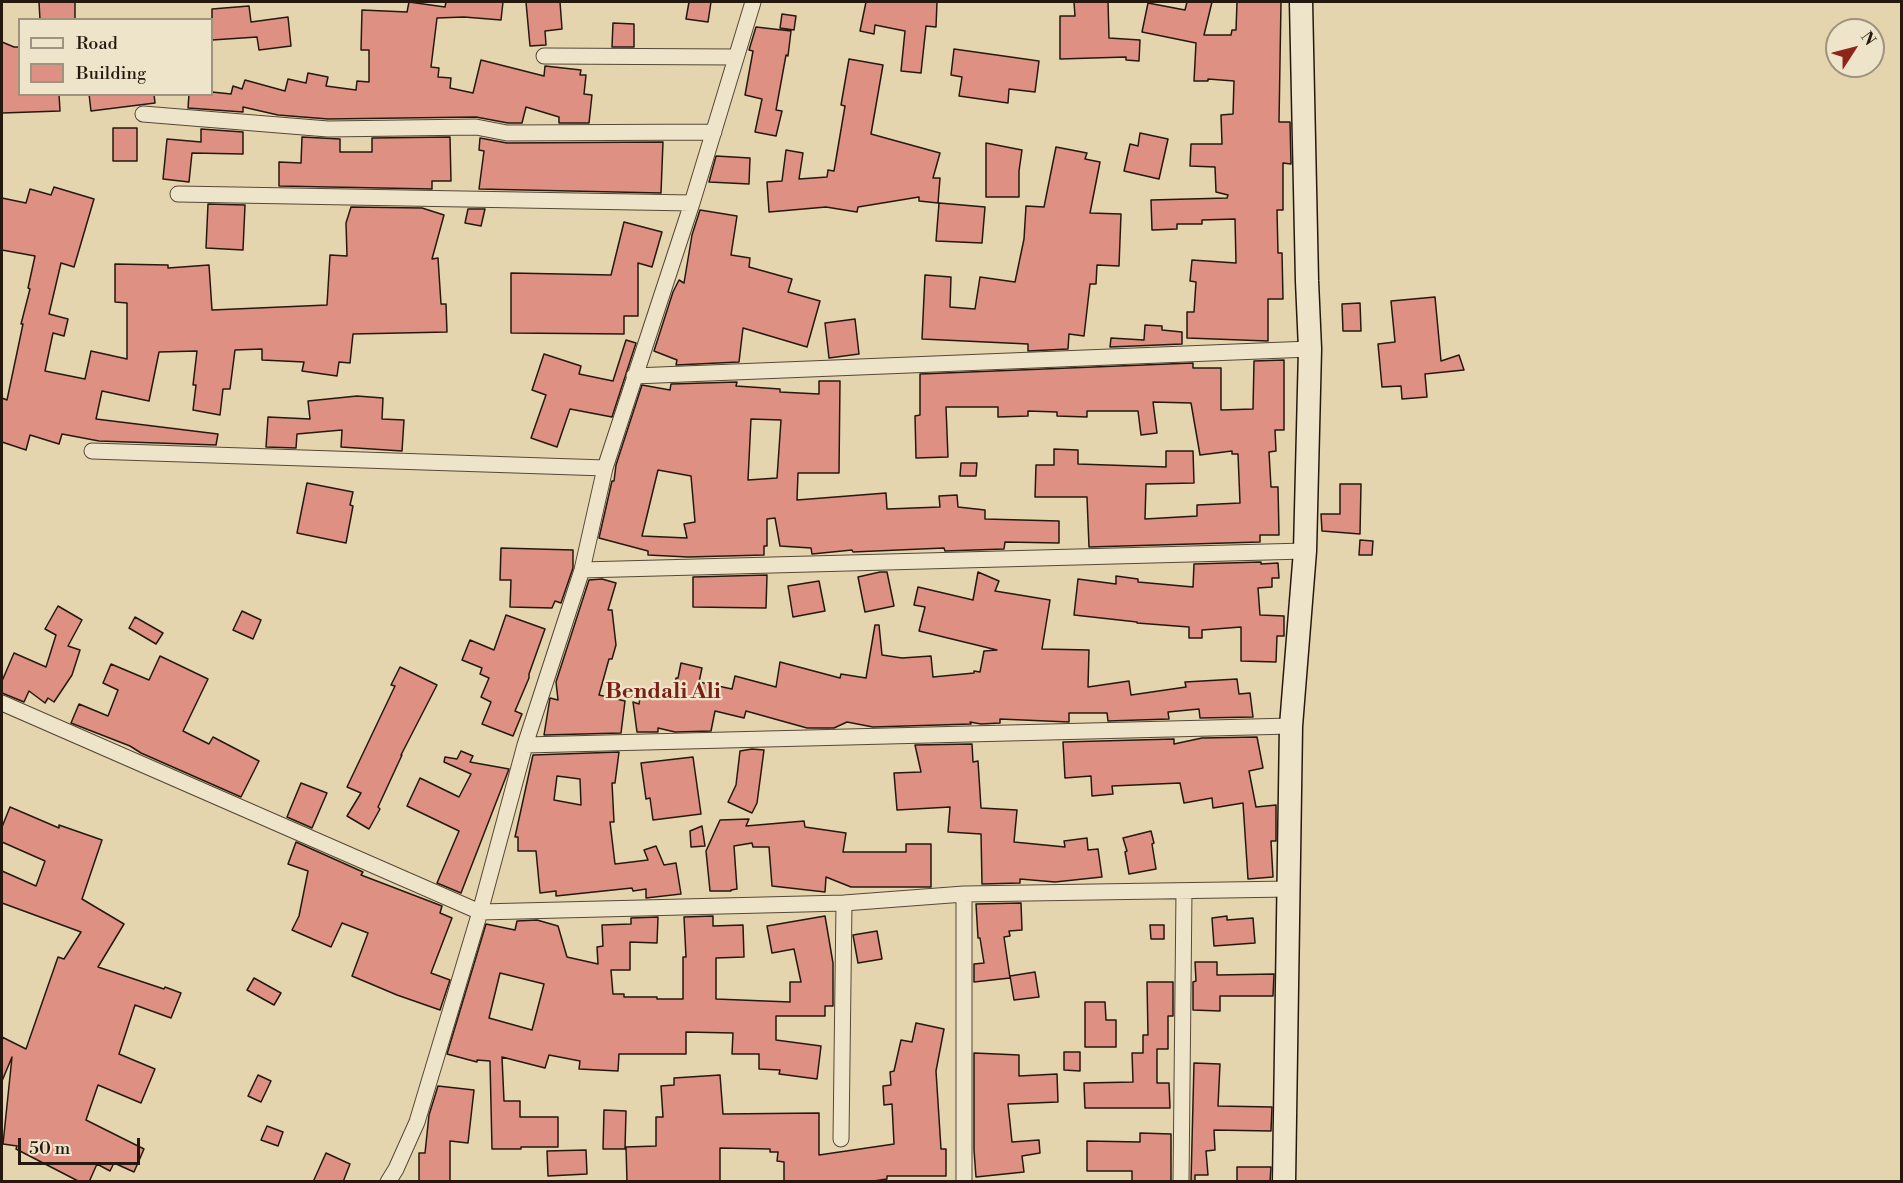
<!DOCTYPE html>
<style>
body{margin:0}
#map{position:relative;width:1903px;height:1183px;overflow:hidden;background:#e5d5ae;font-family:"Libre Bodoni",serif}
canvas{display:block}
.frame{position:absolute;inset:0;border:3px solid #25190f;pointer-events:none}
.legend{position:absolute;left:18px;top:18px;width:195px;height:78px;box-sizing:border-box;background:#eee4ca;border:2px solid #9e937f;margin:0;padding:8px 10px;list-style:none;font-size:18px;color:#25190f}
.legend li{display:flex;align-items:center;gap:12px;height:30px}
.legend b{width:30px;border:2px solid #9e937f}
.north{position:absolute;left:1825px;top:18px;width:60px;height:60px;box-sizing:border-box;background:#eee4ca;border:2px solid #9e937f;border-radius:50%;rotate:54deg;font-size:16px;font-weight:700;line-height:24px;text-align:center;color:#25190f}
.north::after{content:'';display:block;margin:auto;width:21px;height:27px;background:#8f2418;clip-path:polygon(50% 0,100% 100%,50% 72%,0 100%)}
.scale{position:absolute;left:18px;top:1138px;width:122px;height:27px;box-sizing:border-box;border:3px solid #25190f;border-top:0;padding-left:8px;font-size:18px;line-height:21px;white-space:nowrap;color:#25190f;-webkit-text-stroke:4px #eee4ca;paint-order:stroke}
</style>
<div id="map">
<canvas width="1903" height="1183"></canvas>
<div class="frame"></div>
<ul class="legend">
<li><b style="height:8px;background:#eee4ca"></b>Road</li>
<li><b style="height:16px;background:#de9082"></b>Building</li>
</ul>
<div class="north">N</div>
<div class="scale">50 m</div>
</div>
<script>
const g = document.querySelector('canvas').getContext('2d');
g.lineJoin = 'round';
function paint(path, color) { g.fillStyle = color; g.fill(path, 'evenodd'); }
function trace(path, color, width, dash) { g.strokeStyle = color; g.lineWidth = width; g.lineCap = dash ? 'butt' : 'round'; g.setLineDash(dash || []); g.stroke(path); }
function label(font, color, halo, rows, align = 'center') {
  g.font = font + ' "Libre Bodoni",serif'; g.lineWidth = 4.5; g.setLineDash([]); g.textBaseline = 'middle'; g.strokeStyle = halo; g.fillStyle = color; for (const [text, x, y, turn = 0] of rows) {
    g.save(); g.translate(x, y); g.rotate((+turn || 0) * Math.PI / 180); g.textAlign = isNaN(turn) ? turn : align; if (halo) g.strokeText(text, 0, 0); g.fillText(text, 0, 0); g.restore();
  }
}
const building = new Path2D(`
 M39,2H75V20H40Z
 M409,2L445,7L446,2H503L501,20L464,17L437,18L431,67L439,68L438,77L451,78L450,88L473,93L481,60L544,76L545,66L581,70L580,75H586L584,94L592,95L589,123H559V117L526,107L522,123H508L476,117L328,119L278,115L243,107V112L188,108L189,94H212V92L231,94L233,86L242,89L245,80L285,91L288,79L306,83L308,73L328,77L326,86L356,90L357,81L369,82V50H361L362,10L407,12Z
 M526,2H560L562,29L545,31L546,45L530,46Z
 M689,2H711L708,22L686,19Z
 M866,2H937L936,27L926,26L921,73L901,71L905,31L875,25L874,34L860,31Z
 M1074,2H1108L1109,38L1140,40L1139,61L1126,60V57L1060,59V16H1075Z
 M1187,2H1212L1204,35H1231L1232,30H1236L1237,2H1281L1279,122H1290L1291,164L1283,163V210H1277L1278,253H1282L1283,299H1268V341L1187,338V312H1194L1196,282L1190,281L1192,260L1236,263L1235,219L1202,220V224H1177V229L1152,230L1151,200L1227,198L1228,195L1216,192L1215,167L1190,166L1191,144H1222L1221,115L1233,114L1234,81L1208,79V81H1194L1196,43L1142,32L1148,3L1185,10Z
 M249,6L251,22L288,17L291,46L259,50L257,37L212,40V9Z
 M782,14L796,16L794,30L780,28Z
 M613,23L634,24V47H612Z
 M756,27L791,31L788,56L786,55L776,110L782,111L776,136L755,132L762,99L745,95L753,51L749,50Z
 M2,42L14,47H20V94H59L60,111L2,113Z
 M954,49L1039,61L1035,92L1009,89L1008,103L959,96L962,77L951,75Z
 M849,59L883,65L871,134L940,153L933,178H940L938,203L919,201V197L858,207L857,212L826,207L769,212L767,182L782,181L786,150L803,153L799,179L827,177L828,170L834,171L845,106L841,105Z
 M89,94H154L155,103L91,111Z
 M113,128H137V161H113Z
 M201,129L243,132V154L192,153L189,182L163,179L167,139L201,142Z
 M1140,133L1168,139L1159,179L1124,171L1130,144L1138,146Z
 M302,137L340,139V152H372V138L450,137L451,181H432V189L279,186V162L301,163Z
 M480,138L507,143L663,142L661,193L479,189L484,151L479,150Z
 M986,143L1022,150L1019,171V197H986Z
 M1056,147L1087,153L1085,159L1100,162L1090,213L1121,214L1119,266L1097,265L1096,284H1090L1084,336L1069,334L1068,349L1028,351V344L922,339L925,275L951,277L950,307L975,309L980,277L1015,282L1024,239L1026,206L1044,207Z
 M716,156L750,158L749,184L709,182Z
 M54,187L94,199L74,267L61,263L49,314L68,319L64,336L53,333L45,371L85,379L91,351L127,359V303L115,302V264L168,265V268L209,265L212,310L327,305L330,255L347,256L346,223L351,207L422,208L444,215L432,259L438,258L441,304H446L447,332L353,334L350,363L339,362L337,376L302,371L304,362L262,360V349L235,350L230,389H223L220,415L193,410L196,385H193L197,351L159,352L149,401L102,391L96,419L218,434L216,445L99,441L62,434L59,444L30,435L26,450L2,442V398L7,400L23,324H21L30,289L28,288L35,256L2,250V198L26,203L30,189L51,195Z
 M939,203L985,207L982,243L936,241Z
 M208,204L245,205L243,250L206,248Z
 M468,209H485L481,226L465,223Z
 M700,210L737,216L731,255L750,258L749,267L792,279L788,292L820,301L807,347L743,328L739,362L676,365L677,360L654,351L673,292L679,280L684,283L692,235Z
 M624,222L662,232L652,267L638,263V316H624V334L511,333V273L611,275Z
 M1435,297L1441,361L1459,355L1464,370L1425,374L1427,397L1402,399L1401,386L1382,387L1378,344L1395,342L1391,301Z
 M1360,303L1361,331H1343L1342,304Z
 M855,319L859,354L829,358L825,323Z
 M1145,325L1162,326V330L1182,332V344L1110,347L1111,338L1144,340Z
 M626,340L636,343L612,417L570,409L557,447L531,438L546,395L532,390L544,354L581,366L579,374L613,381Z
 M1284,360V430H1275L1276,451L1269,452L1271,487H1278L1279,535H1260V542L1089,547L1087,497H1035L1036,465H1054V449L1078,450V464L1166,467V451H1193L1194,483L1146,484L1145,519L1197,516V505L1240,503L1238,454H1232V451L1200,455L1191,403L1153,402L1157,433L1141,435L1138,411H1087V417L1057,416V412L1028,411V416L998,417V407H946L948,457L916,458L915,416L920,415V374L1193,363V368H1221V410L1253,409L1254,361Z
 M819,381H840L839,473H798L797,500L886,493L887,509L940,507L939,496L957,495L958,507L985,510V519L1059,521V543L1005,542L1004,549L945,551L944,548L853,552L852,550L812,554L811,548L780,546L775,518L767,519V546H764V555L688,557L648,555V551L599,538L612,481H614L616,465L642,385L670,390L671,384L737,382L736,386L780,389V392L819,394ZM751,419L781,420L777,478L748,480ZM658,470L691,476L695,522L684,524L687,538L642,536Z
 M357,396L383,398L382,419L404,420L402,451L341,447L342,430L297,434L296,448L266,447L268,417L310,419L308,401Z
 M961,463H977L976,476H960Z
 M307,483L353,492L350,505L353,506L346,543L297,533Z
 M1340,484H1361L1360,534L1322,531L1321,514H1340Z
 M1360,540L1373,541L1372,555H1359Z
 M501,548L573,550V568L561,603L555,601L552,608L510,607L511,580H500Z
 M1261,562V564L1278,563L1279,578H1272V587L1258,588L1260,615L1284,616V636H1277L1276,662L1241,661V627L1202,630V638H1189V627L1137,623V622L1074,615L1078,579L1116,584V576L1138,579V582L1193,587L1194,564Z
 M880,572H887L894,606L865,612L858,577Z
 M978,572L999,581L995,591L1050,600L1042,649L1089,650L1088,687L1129,681L1131,695L1186,687L1185,682L1237,679L1239,694L1250,693L1253,717L1200,718L1199,709L1168,712L1169,719L1108,721L1107,713H1069V722L1000,719V723L981,724L970,722L971,724L873,727L847,722L834,728H807L746,711L744,718L715,711L711,731L675,732L658,728V732H637L633,702L639,704L641,692L672,698L676,678H678L681,663L702,668L699,682L732,689L735,676L776,687L780,662L840,678L841,674L866,678L875,625H879L882,655L902,658L931,656L933,677L974,673V671L980,672L984,651L997,650L919,631L925,607L914,605L918,587L973,600Z
 M767,575L766,608L693,607V577Z
 M602,579L616,583L608,610H612L616,645L612,659H609L599,695L625,701L621,733L544,735L549,704L550,698L558,700L556,682L589,580Z
 M819,581L825,611L793,617L788,586Z
 M58,606L82,620L68,646L80,650L72,675L54,702L48,698L45,703L29,691L24,702L2,693V681L14,653L46,667L56,635L45,629Z
 M242,611L261,620L253,639L233,630Z
 M506,615L545,629L529,674V678L515,711L522,714L513,736L482,724L491,702L481,697L489,678L480,674L482,668L462,660L470,640L494,650Z
 M135,617L163,633L156,644L129,628Z
 M160,656L208,679L183,731L209,744L213,737L259,761L241,797L141,753L130,746L71,723L79,704L108,716L118,690L103,683L111,664L149,680Z
 M400,667L437,685L401,755H402L378,807L380,809L369,829L347,816L361,793L347,787L395,686L391,685Z
 M1257,737L1263,768L1249,771L1256,807L1276,805V841H1271L1273,877L1248,879L1243,803L1213,808L1212,798L1184,803L1180,783L1112,786L1113,794L1092,796L1091,776L1065,778L1063,742L1174,739V744L1202,738Z
 M972,744L973,762L978,761L981,808L1017,810L1014,842L1065,847L1064,841L1087,838L1088,850L1098,849L1102,877L1055,882L1020,879V883L982,884L981,834L948,832L950,807L897,810L894,773L921,772L915,745Z
 M752,749L764,750L757,803L752,813L728,802L736,785L740,751Z
 M461,751L473,756L470,762L509,769L461,893L437,883L459,831L407,806L420,778L459,797L471,774L444,762L445,757L457,759Z
 M619,752L615,783H612L614,822H610L615,864L648,860L644,850L656,846L664,865L676,863L681,894L646,898V889L633,891L632,888L556,896V891L540,893L536,851H518V837H515L533,755ZM557,776L580,779L581,805L554,800Z
 M693,757L701,814L653,820L650,798L646,799L641,763Z
 M301,783L327,793L312,828L287,817Z
 M10,807L59,828V825L102,840L82,899L124,924L98,967L164,989L165,987L181,993L171,1018L135,1005L119,1054L155,1069L141,1103L98,1085L86,1120L144,1149L134,1172L114,1163L110,1171L97,1164L89,1182H80L16,1149L17,1146L3,1144L12,1057L2,1081V1037L26,1049L58,957L64,959L81,932L2,903V871L36,886L45,861L2,842V827Z
 M749,819L746,826L804,821L805,827L846,833L843,852H906V844H931V887H851L826,877L825,892L772,886L769,847H753L752,843L734,846L737,889L731,890V891H710L706,851L720,820Z
 M702,826L705,846L691,847L690,831Z
 M1151,831L1154,843L1152,844L1156,869L1129,874L1125,852L1127,851L1123,838Z
 M296,842L363,872L361,875L442,906L440,913L452,918L431,973L450,980L440,1010L397,995L352,976L368,933L342,923L331,947L292,930L299,916L308,871L288,864Z
 M1021,903L1022,930L1009,931L1010,936L1004,937L1010,978L974,982V964L984,963L980,938H978L976,904Z
 M713,916V926L743,925L744,957L716,958V999L790,1002V982H801L794,949L772,953L767,926L825,916L833,963V1006H825V1016H776V1040L821,1046L817,1079L779,1074L780,1070L759,1069V1054H732L733,1033L686,1032V1054H619L618,1071L579,1069L580,1061L549,1055L545,1068L502,1057L504,1101H520V1117H558V1147H521V1149H492L490,1061L477,1060V1062L447,1054L486,924L515,930L517,921L537,920L558,926L567,957L598,964L597,947L603,946L602,925L631,924V918L658,917L657,943L630,942V970H611L613,994H624V997H657V999H683V957H686L684,917ZM500,973L544,984L532,1030L489,1018Z
 M1227,916V920L1253,918L1255,943L1214,946L1212,918Z
 M1150,925H1164V939H1151Z
 M877,931L882,959L858,963L853,935Z
 M1195,962H1217V975L1274,974L1273,996H1220V1011L1193,1010V982L1196,981Z
 M1035,972L1039,997L1014,1000L1010,976Z
 M254,978L281,993L274,1005L247,990Z
 M1147,982H1173V1016H1168V1049H1157V1083H1169L1170,1108H1085L1084,1083L1133,1082L1132,1053H1143V1035H1148Z
 M1085,1002H1105L1106,1020H1116V1047H1085Z
 M916,1023L944,1029L936,1071L941,1149H946V1176H887V1179L867,1182H784V1162L777,1161L778,1152H770V1149L720,1148V1182H627L626,1147L656,1146V1117H663L661,1086L674,1085V1078L720,1075L723,1114L819,1113V1155L894,1144L892,1104L884,1105L883,1086L891,1085L890,1072L894,1071L901,1040L912,1042Z
 M1064,1052H1080V1071L1064,1070Z
 M974,1053L1019,1055V1076L1057,1074L1058,1102L1008,1104L1012,1142L1039,1140L1040,1153L1022,1156L1024,1172L976,1177L974,1150Z
 M1194,1063L1220,1064L1218,1106L1272,1107L1271,1131L1214,1130L1215,1150L1206,1151L1208,1175H1195V1182H1191Z
 M258,1075L271,1081L261,1102L248,1096Z
 M438,1086L474,1090L468,1143L450,1141V1182H419V1153H425L429,1115Z
 M604,1110L626,1111L625,1149H603Z
 M267,1126L283,1132L278,1146L261,1140Z
 M1140,1133L1171,1134V1182H1132V1171H1087V1141L1140,1142Z
 M586,1150L587,1174L548,1176L547,1151Z
 M326,1153L350,1164L343,1182H313Z
 M1237,1167H1271L1270,1182H1237Z`);
paint(building, '#de9082');
trace(building, '#25190f', 1.5);
const minor = new Path2D(`
 M544,56L736,57
 M143,114L328,129L476,127L507,133L714,132
 M178,194L692,203
 M634,376L1310,349
 M92,451L605,468
 M582,570L1305,551
 M2,703L480,912L844,903L964,894L1290,889
 M525,745L1291,726
 M841,1139L844,903
 M388,1182L396,1169L417,1122L480,912L525,745L582,570L605,468L692,203L753,2
 M964,1182V894
 M1181,1182L1184,891`);
const secondary = new Path2D(`
 M1284,1182L1291,726L1305,551L1310,349L1307,281L1301,2`);
trace(minor, '#554837', 17);
trace(secondary, '#25190f', 25);
trace(minor, '#eee4ca', 15);
trace(secondary, '#eee4ca', 22);
label('bold 22px', '#7a1f14', '#eee4ca', [
 ["Bendali Ali",663,693]
]);
</script>
